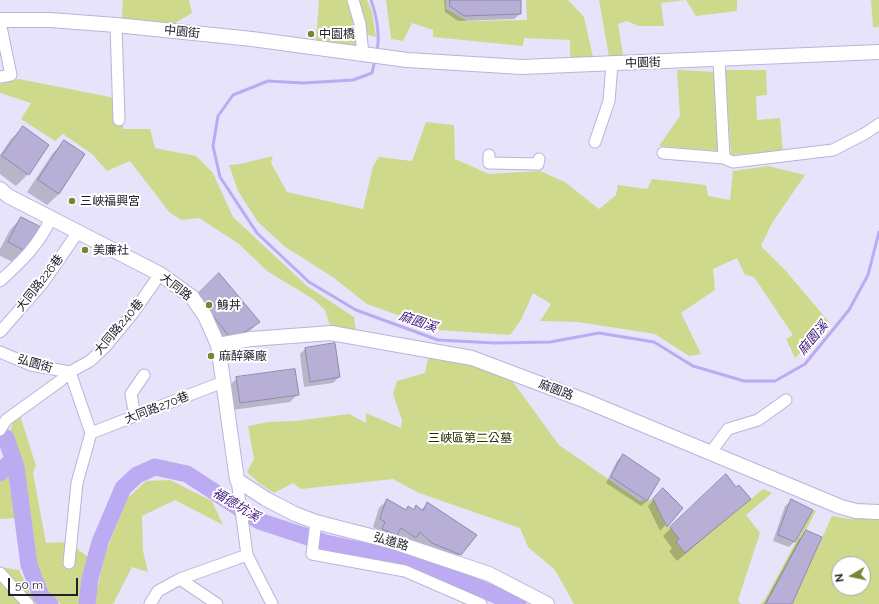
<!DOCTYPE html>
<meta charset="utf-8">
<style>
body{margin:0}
#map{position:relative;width:879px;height:604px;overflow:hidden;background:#e7e3fb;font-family:Raleway,sans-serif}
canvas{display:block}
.north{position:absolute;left:831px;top:556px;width:40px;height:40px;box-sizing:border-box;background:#fff;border:1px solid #a7a6ab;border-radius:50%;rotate:261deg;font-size:11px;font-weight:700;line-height:16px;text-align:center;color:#23202e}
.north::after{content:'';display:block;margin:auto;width:14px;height:18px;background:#7b8430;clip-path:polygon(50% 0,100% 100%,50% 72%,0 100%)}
.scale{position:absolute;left:8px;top:578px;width:70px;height:18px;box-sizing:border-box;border:2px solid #23202e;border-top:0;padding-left:5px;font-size:12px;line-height:14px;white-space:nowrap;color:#23202e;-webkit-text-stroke:3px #fff;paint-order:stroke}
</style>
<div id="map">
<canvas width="879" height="604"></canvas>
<div class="north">N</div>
<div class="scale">50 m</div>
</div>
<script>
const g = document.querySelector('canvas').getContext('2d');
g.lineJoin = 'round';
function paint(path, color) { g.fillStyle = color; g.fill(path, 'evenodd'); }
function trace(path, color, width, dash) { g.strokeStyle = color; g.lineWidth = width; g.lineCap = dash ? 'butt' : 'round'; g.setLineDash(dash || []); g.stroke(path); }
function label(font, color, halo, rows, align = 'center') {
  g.font = font + ' Raleway,"Noto Sans TC",sans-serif'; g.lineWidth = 4; g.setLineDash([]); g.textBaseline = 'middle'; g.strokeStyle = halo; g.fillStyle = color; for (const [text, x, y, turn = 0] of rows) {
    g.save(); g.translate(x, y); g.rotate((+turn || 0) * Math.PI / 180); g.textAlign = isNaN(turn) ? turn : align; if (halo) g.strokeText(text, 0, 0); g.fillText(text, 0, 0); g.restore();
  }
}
paint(new Path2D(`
 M123,0H189L192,13L171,25L122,19Z
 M319,0H367L372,12L376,37L359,32L357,47L316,40Z
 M386,0H446V9L467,21L527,20L526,0H568L584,17L593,57H570V40L524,38L523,46L433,37V30L412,23L403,41L391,39Z
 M599,0H737V11L696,16L686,0L661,3L664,26H638L627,21L618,24L623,55L609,57Z
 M871,0H879V27H873Z
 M677,70L717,72L718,151L659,146L680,116Z
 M725,70H766L767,95L756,96L757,120L780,118L783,151L731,155Z
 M19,79L125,100L123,129H150L155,148L196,156L213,173L233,217L307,286L354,317L356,332L331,329L325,310L313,299L267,271L239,244L199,218L182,220L170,213L130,161L107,171L92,154L63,134L55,141L21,119L31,103L0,93V84Z
 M426,122L454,125L455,159L489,174L540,171L565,182L599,209L616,195L618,185L647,189L652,179L706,185L708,196L730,200L733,171L768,166L805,175L772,223L761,246L785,270L829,322L795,358L786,339L793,335L754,277L745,275L737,258L713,269L715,290L681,313L701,354L689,356L655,334L578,322L540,321L551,304L533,293L521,320L510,335L439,330L367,304L334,278L284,246L258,222L238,191L229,165L240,164L273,156L271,163L287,192L363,209L373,166L379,157L412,161Z
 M428,358L461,360L508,375L559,445L640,501L653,499L666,527H670L679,539L676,542L685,553L763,489L772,493L746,515L760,533L738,600L741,604H574L555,570L528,547L520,528L419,493L393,479L301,489L293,483L274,493L260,484L247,472L254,459L248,426L268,422L295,421L349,414L366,423V413L401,428L402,420L393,394L397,381L425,373Z
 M20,415L36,466L33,473L46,543L68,542L91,559L84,580L82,604H61L47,591L35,563L21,466L10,432L13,421Z
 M9,473L17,518L0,519V481Z
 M170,480L212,501L223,525L175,500L142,516L143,551L148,572L132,567L113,604H94L105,554L127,499L146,481Z
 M813,510L816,511L766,604H760L764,601Z
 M832,516L850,519L879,518V604H792ZM839,564H863V588H839Z
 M0,567L19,570L32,597L41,604H0Z`), '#cfd98c');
paint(new Path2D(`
 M444,0H520V14L514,19L458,21L445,12Z
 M23,128L28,174L16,186L0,174V155L11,139Z
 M64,142L59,194L47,205L27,192L53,153Z
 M21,218L39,228L15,263L0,256V249L10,230Z
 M190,303L259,322L251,330L224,348Z
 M305,349L339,377L333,383L304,387L300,354Z
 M237,378L298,394L290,402L232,410L229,386Z
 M623,455L647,501L641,506L606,483L617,461Z
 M736,488L750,499L677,561L669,551L672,548L663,536L671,528Z
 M657,495L682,508L660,531L648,506Z
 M387,500L405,510L408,507L413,510L416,506L421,510L427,504L475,535L452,563L424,551L412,540L407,545L375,537L378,530L373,527L379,508Z
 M791,501L795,541L789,547L773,541L785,506Z
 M807,531L790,604H764L799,539Z`), '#0003');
trace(new Path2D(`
 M371,0C377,17 380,35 377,52
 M375,60L372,73L353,80L303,83L268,81L233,95L218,116L213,146L220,177L257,233L309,282L356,310L438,340L495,343L550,342L599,333L654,342L693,366L744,381H775L805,364L849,310L868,275L879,232`), '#bcabf2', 3);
trace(new Path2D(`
 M0,434L6,438L16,467L29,565L41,596L50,604
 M0,473L13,459
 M87,604L90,579L100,542L123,488L137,475L155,467L187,474L259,521L326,543L415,562L518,604`), '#bcabf2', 17);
const building = new Path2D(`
 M450,0H521V14L464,16L450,6Z
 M23,126L49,145L29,175L2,156Z
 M64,140L85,154L59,194L38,180Z
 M21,217L41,227L27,252L8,242Z
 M219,273L260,322L232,340L197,295Z
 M335,343L340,377L310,382L305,348Z
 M295,369L299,395L240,403L236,377Z
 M623,454L660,479L647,501L611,477Z
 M726,474L736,487L739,485L751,499L685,553L676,542L679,539L670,527Z
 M663,488L683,508L667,527L653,499Z
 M387,499L406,510L408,506L414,510L416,505L423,511L427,502L477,535L461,555L432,543L420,532L416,538L401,528L397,535L382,529L385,522L380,519Z
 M791,499L813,510L795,542L778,535Z
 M806,530L822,537L792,604H766Z`);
paint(building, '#b7afd6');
trace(building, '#9088ac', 1);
const minor = new Path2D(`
 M353,0L360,24L363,55
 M0,22L11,75L0,77
 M116,25L119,120
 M719,60L724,158L733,162L833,150L866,133L879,124
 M595,142L609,101L612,64
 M663,153L724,158
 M489,155V163L538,164L539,159
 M0,281C20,263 40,244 51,218
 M0,332L42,284L78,232
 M0,352L31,365L70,372
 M135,416L131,394L144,375
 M0,430L6,420L60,381L70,372L90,361L105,347L133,313L160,274
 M91,433L223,382
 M711,452L728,429L758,420L786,400
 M237,480L247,555L272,604
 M316,522L312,554L405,571L481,604
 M69,563L77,483L91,433L70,372
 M0,573L28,604
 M180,579L217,604
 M150,604L158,591L180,579L247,555`);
const tertiary = new Path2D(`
 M0,20H50L116,25L252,39L407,60L522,67L879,52
 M0,189L8,196L160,274L192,297L205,316L218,345L237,480L266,499L295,514L316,522L394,542L489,574L547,604
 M218,345L251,339L331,333L472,358L586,401L841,507L856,511L879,512`);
trace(minor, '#bab3d9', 13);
trace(tertiary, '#bab3d9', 16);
trace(minor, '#fff', 11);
trace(tertiary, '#fff', 14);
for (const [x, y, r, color] of [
 [311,34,4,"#7b8430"],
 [72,201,4,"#7b8430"],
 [85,250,4,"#7b8430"],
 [209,305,4,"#7b8430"],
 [211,356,4,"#7b8430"]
]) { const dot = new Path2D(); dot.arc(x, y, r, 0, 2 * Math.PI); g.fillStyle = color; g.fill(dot); trace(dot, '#fff', 1.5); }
label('12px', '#23202e', '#fff', [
 ["中園街",182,32,6],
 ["中園街",643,63,-2],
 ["大同路226巷",40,283,-52],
 ["大同路",176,287,38],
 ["大同路240巷",119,327,-50],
 ["弘園街",35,364,16],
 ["麻園路",556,390,21],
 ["大同路270巷",157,408,-21],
 ["弘道路",391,542,16]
]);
label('12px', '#23202e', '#fff', [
 ["中園橋",319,34],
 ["三峽福興宮",80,201],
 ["美廉社",93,250],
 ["鯓丼",217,305],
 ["麻醉藥廠",219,356]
], 'left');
label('12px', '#292d01', '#fff', [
 ["三峽區第二公墓",470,438]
]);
label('italic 13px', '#3e157b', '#fff', [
 ["麻園溪",418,322,19],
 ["麻園溪",813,338,-50],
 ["福德坑溪",236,505,31]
]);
</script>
